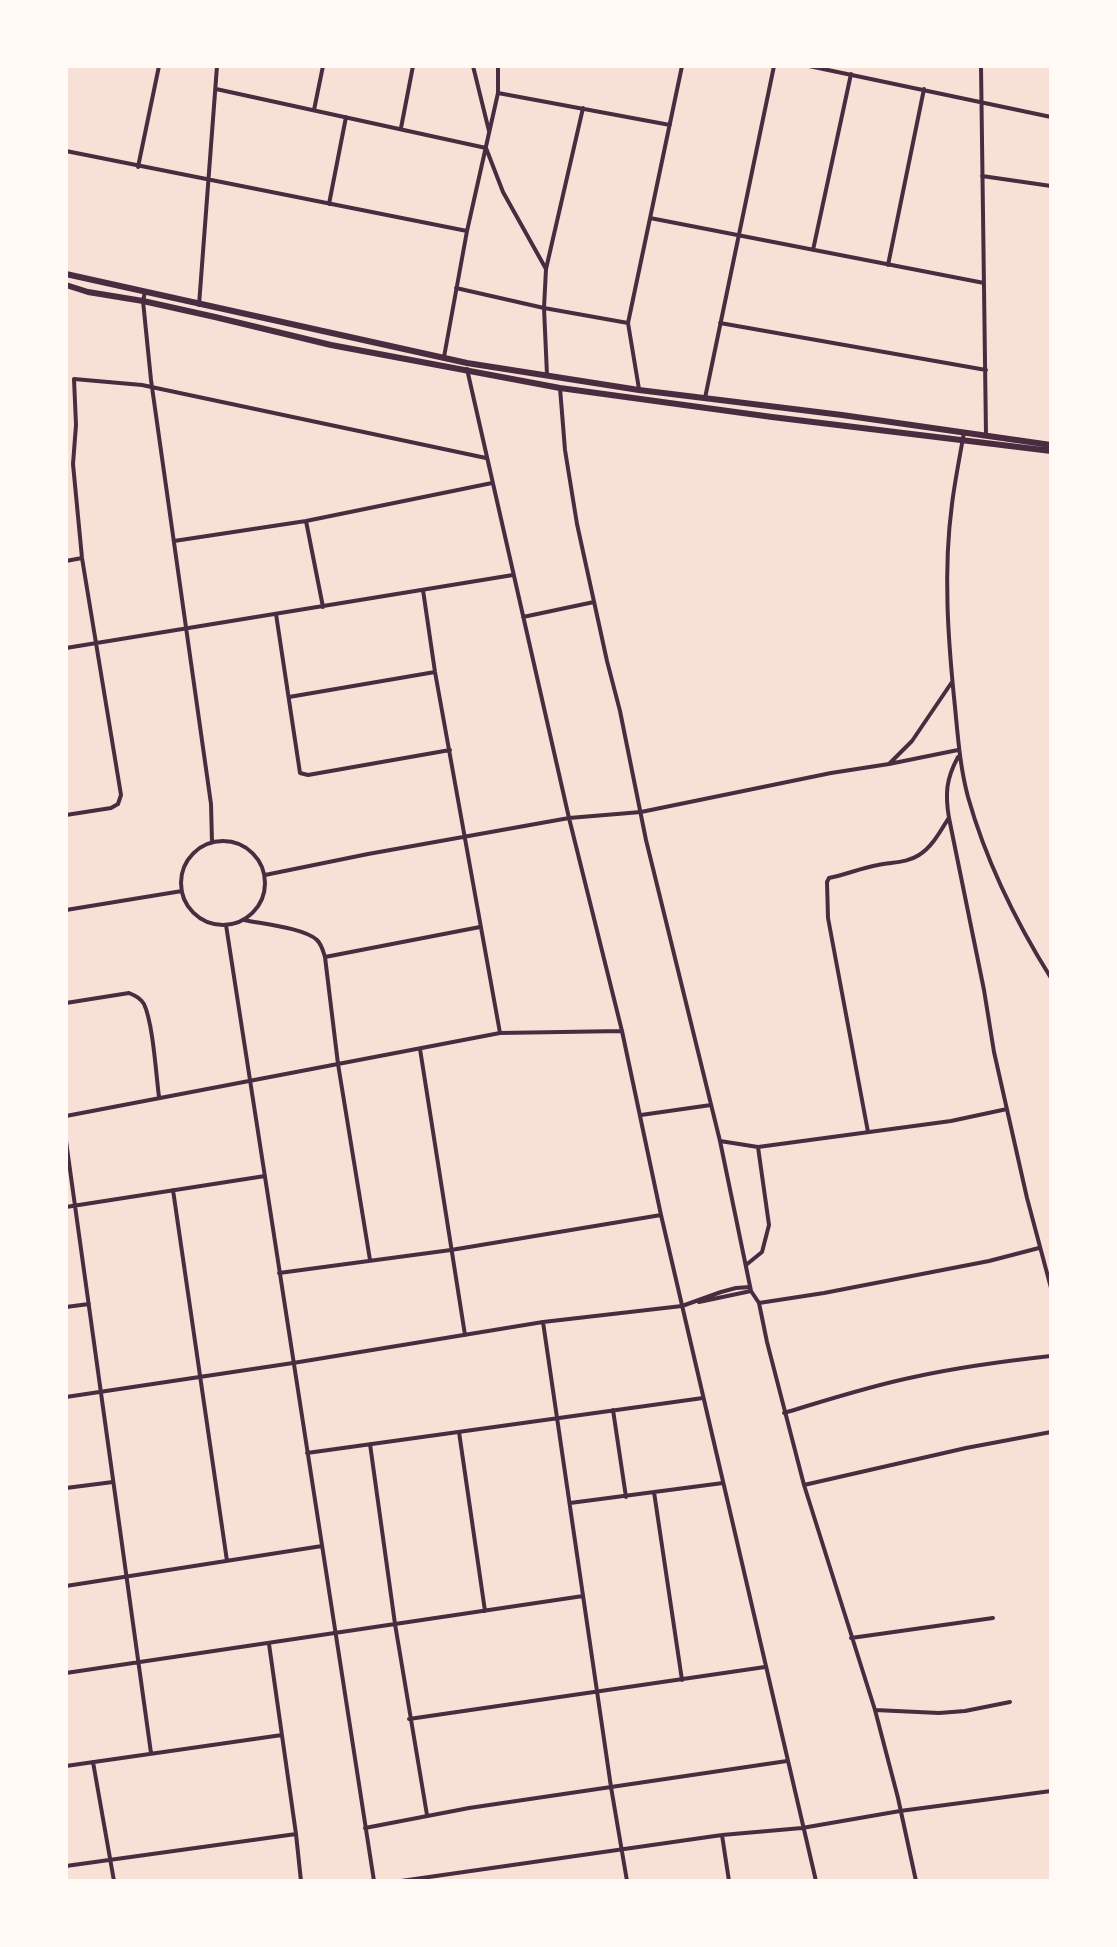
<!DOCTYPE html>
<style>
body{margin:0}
#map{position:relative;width:1117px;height:1947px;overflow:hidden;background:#f7e1d7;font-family:"Public Sans",sans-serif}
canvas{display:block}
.frame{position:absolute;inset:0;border:68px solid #fffaf5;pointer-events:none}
</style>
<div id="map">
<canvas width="1117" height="1947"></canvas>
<div class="frame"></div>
</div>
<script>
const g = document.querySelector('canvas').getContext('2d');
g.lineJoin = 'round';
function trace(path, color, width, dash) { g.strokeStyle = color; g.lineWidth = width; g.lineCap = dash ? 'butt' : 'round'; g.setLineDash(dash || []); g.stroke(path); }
trace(new Path2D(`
 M473,66L489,131
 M809,66L1051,117
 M981,66L986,435
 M216,89L486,148L503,192L546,269
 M498,93L670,125
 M314,110L323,66
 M401,128L413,66
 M66,151L467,231
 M138,167L159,66
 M982,176L1051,186
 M329,204L346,117
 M650,218L984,283
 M813,250L851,74
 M888,265L924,89
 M456,288L544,308L628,323
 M145,292L143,301L151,380L211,804L212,842
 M199,305L217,66
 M720,323L986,370
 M444,357L467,231L498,93V66
 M467,369L569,818L622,1031L661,1215L816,1881
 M547,375L544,308L546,269L583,108
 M560,388L565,450L577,524L607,661L620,711L646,840L720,1141L751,1291L759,1303L767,1342L804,1485L875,1710L898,1798L916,1881
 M639,389L628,323L682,66
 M705,398L774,66
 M964,432C960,456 955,480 952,504C943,571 948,640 955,707C958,738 960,767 968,797C986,861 1016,922 1051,978
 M306,521L323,607
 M174,541L306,521L492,483
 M66,561L82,558
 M423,590L435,672L500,1033
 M276,614L300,773L308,775L450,750
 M523,617L594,602
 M66,648L513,575
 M289,697L435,672
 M958,757C946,779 945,794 949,818L984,990L994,1052L1027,1198L1051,1288
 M889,764L958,750
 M66,815L111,808L118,804L121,795L82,558L73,464L76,425L74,379L142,385L486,458
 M181 883a42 42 0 1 1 84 0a42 42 0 1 1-84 0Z
 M265,875L368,854L569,818L641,812L831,773L889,764L912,741L952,682
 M66,910L182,891
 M244,920C263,924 304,928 317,940C322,945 323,951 325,957
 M226,925L374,1881
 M66,1003L129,993C136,996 140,998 144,1004C153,1023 156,1074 159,1097
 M420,1049L465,1335
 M641,1115L711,1105
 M66,1116L500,1033L622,1031
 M868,1132L828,918L827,882L829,878C845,875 861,868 878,865C892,862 907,863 919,855C932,847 940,832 948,819
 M66,1141L151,1753
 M720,1141L758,1147L951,1121L1007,1109
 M173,1190L227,1561
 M66,1207L265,1176
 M370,1260L338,1064L325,957L480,927
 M746,1265L762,1252L769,1225L758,1147
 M279,1273L451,1250L661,1215
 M699,1302L751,1291
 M759,1303L824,1293L989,1261L1039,1248
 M66,1307L89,1304
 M543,1322L611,1787L627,1881
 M66,1397L293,1363L543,1322L682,1306L721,1292L736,1288L750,1287
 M613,1410L626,1497
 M784,1413C827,1400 870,1386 914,1377C959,1367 1005,1361 1051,1356
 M459,1432L485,1611
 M370,1444L395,1624L427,1815
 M307,1453L703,1398
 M804,1485L966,1448L1051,1432
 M66,1488L113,1482
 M654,1492L682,1680
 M570,1503L723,1483
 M66,1586L322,1546
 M851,1638L993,1618
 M66,1673L583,1596
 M875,1710L939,1713L965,1711L1010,1702
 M409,1719L765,1667
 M93,1762L114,1881
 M66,1766L282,1735
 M365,1828L469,1808L787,1761
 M296,1834L301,1881
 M722,1835L729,1881
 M66,1866L296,1834L269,1644
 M401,1881L722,1835L802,1828L900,1811L1051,1791`), '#4a2c40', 4);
trace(new Path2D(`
 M66,274L467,363L639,390L842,415L1051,445
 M66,285L88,292L143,301L215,317L331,345L560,388L772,417L1051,451`), '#4a2c40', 6);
</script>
